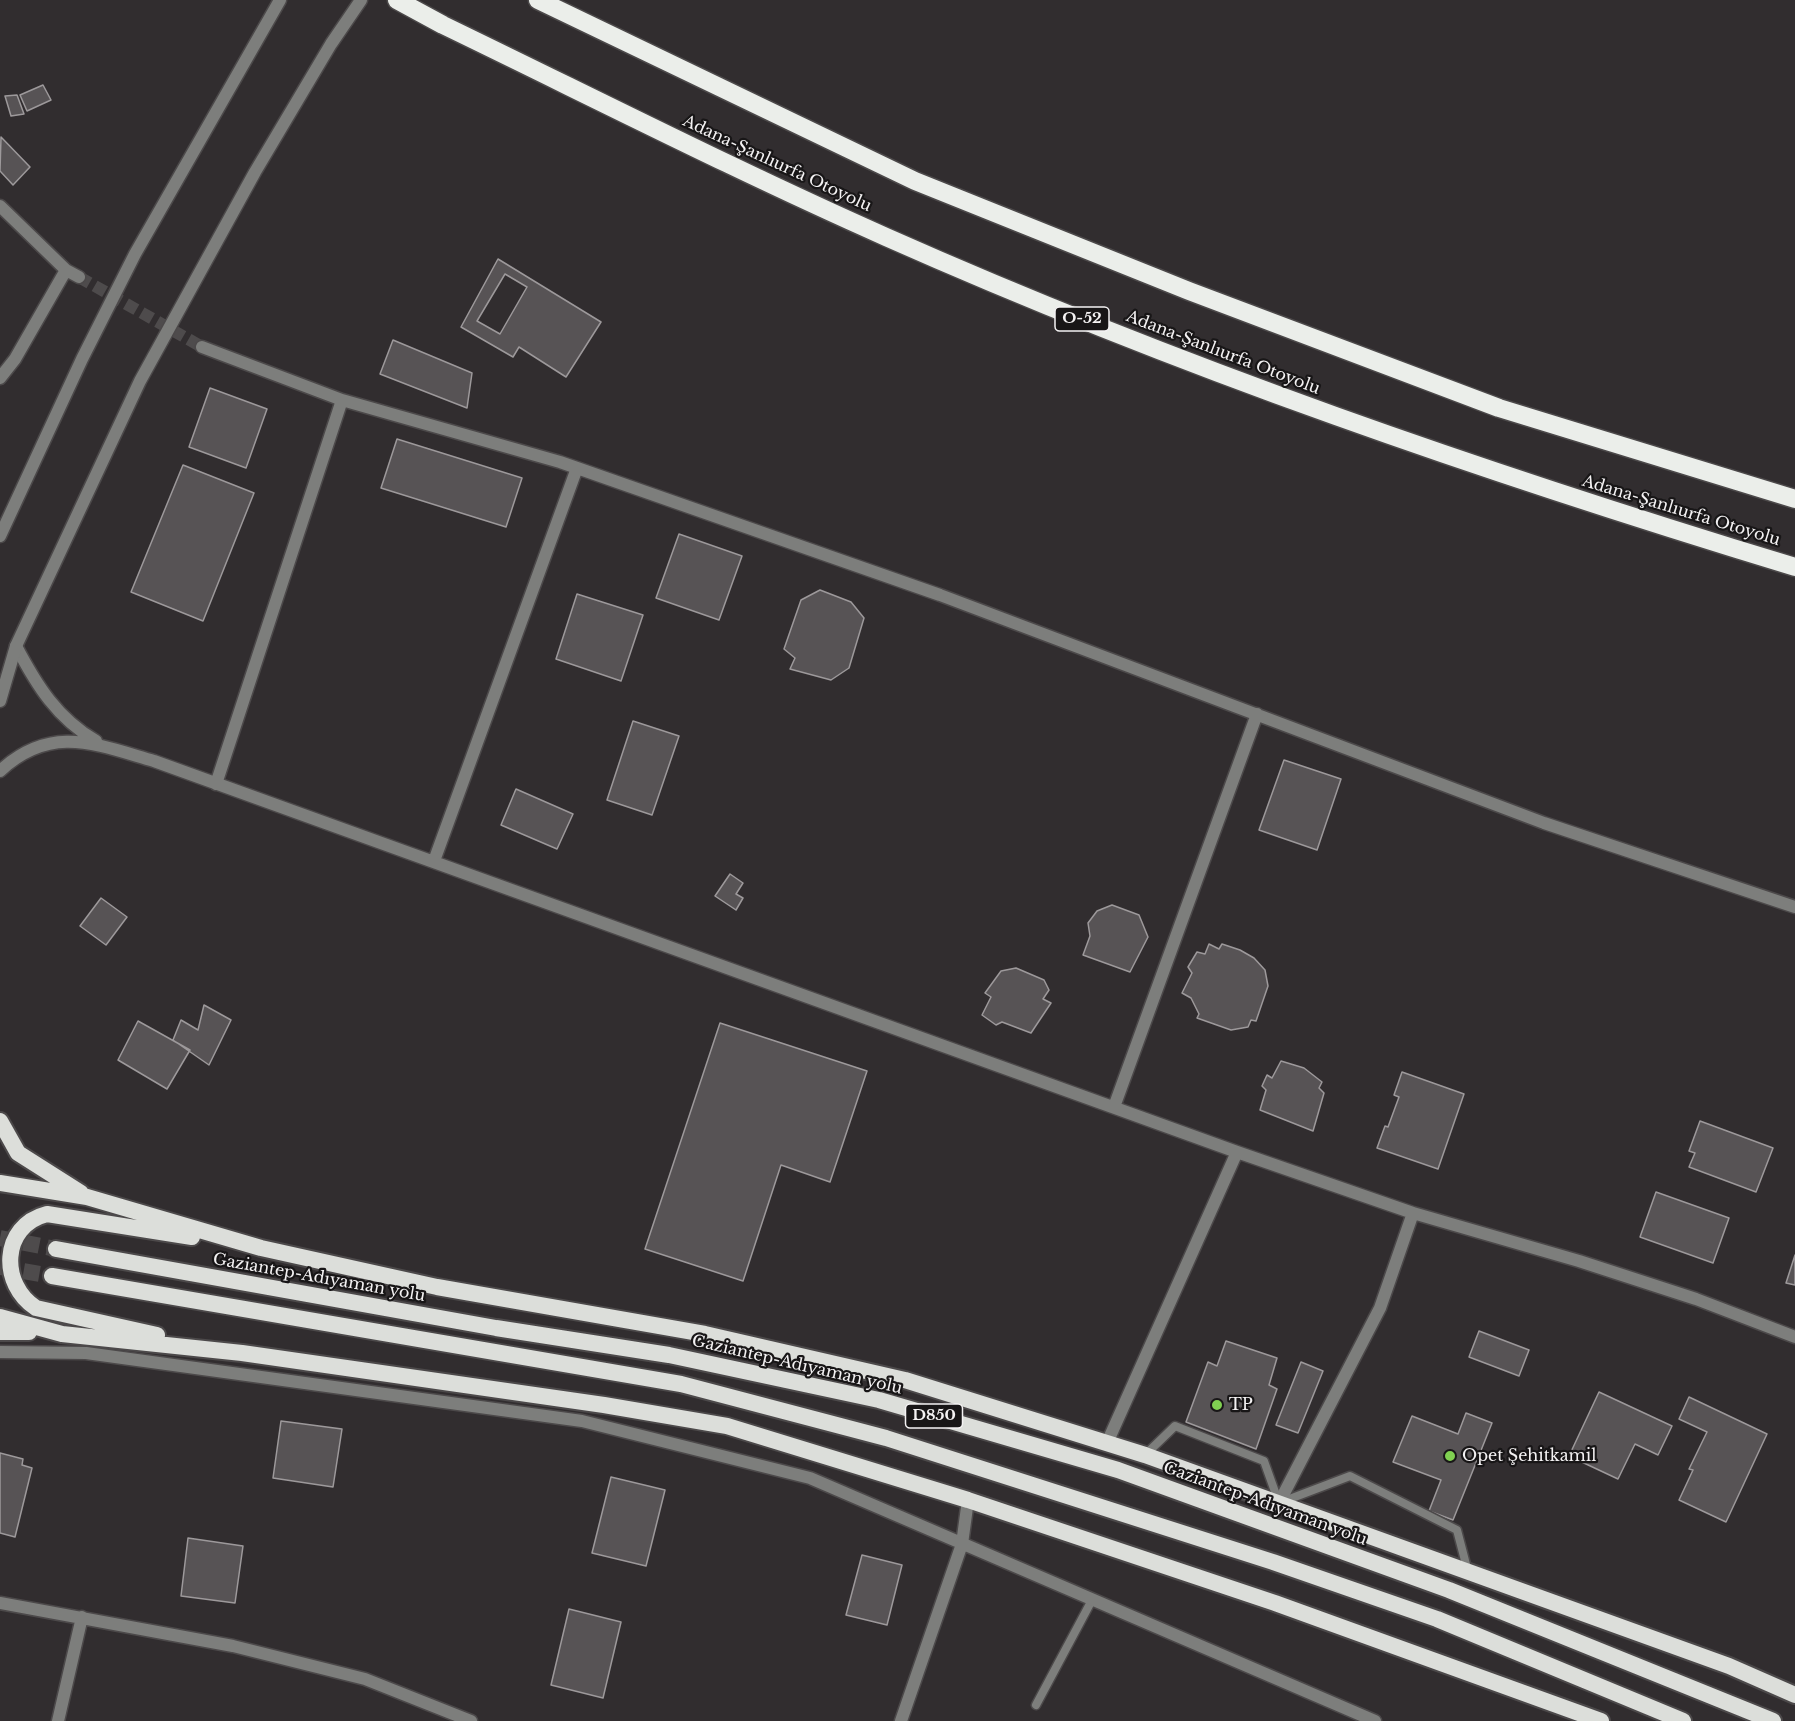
<!DOCTYPE html>
<meta charset="utf-8">
<style>
body{margin:0}
canvas{display:block;background:#312d2f}
</style>
<canvas width="1795" height="1721"></canvas>
<script>
const g = document.querySelector('canvas').getContext('2d');
g.lineJoin = 'round';
function paint(path, color) { g.fillStyle = color; g.fill(path, 'evenodd'); }
function trace(path, color, width, dash) { g.strokeStyle = color; g.lineWidth = width; g.lineCap = dash ? 'butt' : 'round'; g.setLineDash(dash || []); g.stroke(path); }
function label(font, color, halo, rows, align = 'center') {
  g.font = font + ' "Libre Baskerville",serif'; g.lineWidth = 4.5; g.setLineDash([]); g.textBaseline = 'middle'; g.strokeStyle = halo; g.fillStyle = color; for (const [text, x, y, turn = 0] of rows) {
    g.save(); g.translate(x, y); g.rotate((+turn || 0) * Math.PI / 180); g.textAlign = isNaN(turn) ? turn : align; if (halo) g.strokeText(text, 0, 0); g.fillText(text, 0, 0); g.restore();
  }
}
const building = new Path2D(`
 M43,85L51,100L27,111L20,95Z
 M17,95L24,114L11,116L5,96Z
 M1,137L30,167L13,185L0,171Z
 M498,259L601,322L566,377L519,347L513,357L461,327ZM505,274L527,287L500,334L477,321Z
 M393,340L472,373L467,408L380,374Z
 M210,388L267,409L246,468L189,447Z
 M397,439L522,478L506,527L381,488Z
 M183,465L254,493L203,621L131,592Z
 M679,534L742,556L719,620L656,598Z
 M820,590L851,602L864,618L849,668L831,680L790,669L795,658L784,649L801,600Z
 M577,594L643,615L621,681L556,659Z
 M633,721L679,736L652,815L607,800Z
 M1284,760L1341,779L1317,850L1259,830Z
 M516,789L573,814L557,849L501,825Z
 M730,874L743,883L736,894L743,898L736,910L715,896Z
 M101,898L127,917L106,945L80,926Z
 M1112,905L1139,915L1148,937L1130,972L1083,955L1090,936L1088,923L1097,911Z
 M1209,944L1219,949L1222,944L1240,950L1254,958L1265,970L1268,986L1256,1021L1251,1020L1248,1027L1231,1030L1197,1018L1199,1014L1191,998L1182,993L1192,973L1188,967L1197,952L1205,954Z
 M1016,968L1044,980L1049,990L1043,999L1051,1003L1031,1033L1002,1022L996,1025L982,1015L991,997L985,993L1001,971Z
 M204,1005L231,1020L209,1065L173,1040L181,1020L198,1030Z
 M138,1021L190,1050L167,1089L118,1060Z
 M720,1023L867,1071L830,1182L781,1165L743,1281L645,1249Z
 M1281,1061L1304,1068L1322,1082L1319,1088L1324,1093L1313,1131L1260,1110L1266,1090L1262,1086L1267,1075L1272,1078Z
 M1402,1072L1464,1094L1438,1169L1377,1148L1385,1126L1388,1127L1399,1097L1394,1095Z
 M1700,1121L1773,1148L1756,1192L1689,1167L1695,1153L1689,1151Z
 M1656,1192L1729,1218L1713,1263L1640,1237Z
 M1795,1255V1285L1786,1283Z
 M1479,1331L1529,1350L1519,1376L1469,1357Z
 M1226,1341L1277,1358L1269,1385L1277,1389L1256,1449L1186,1422L1208,1362L1217,1366Z
 M1301,1362L1323,1371L1298,1433L1276,1425Z
 M1599,1392L1672,1426L1658,1455L1635,1444L1618,1479L1569,1456Z
 M1689,1397L1767,1434L1726,1522L1679,1500L1693,1470L1689,1469L1707,1432L1679,1419Z
 M1466,1413L1492,1423L1453,1520L1429,1511L1441,1480L1393,1462L1412,1416L1458,1434Z
 M281,1421L342,1429L333,1487L273,1478Z
 M0,1453L23,1459L22,1465L32,1468L15,1537L0,1533Z
 M611,1477L665,1490L646,1566L592,1553Z
 M188,1538L243,1546L235,1603L181,1596Z
 M862,1555L902,1565L887,1625L846,1615Z
 M569,1609L621,1622L603,1698L551,1685Z`);
paint(building, '#575355');
trace(building, '#9d999b', 1.5);
trace(new Path2D(`
 M79,277L202,347`), '#4e4b4c', 12, [12, 6]);
trace(new Path2D(`
 M0,1238L56,1249
 M0,1267L52,1276`), '#4e4b4c', 16, [16, 8]);
const service = new Path2D(`
 M1145,1455L1175,1426L1264,1461L1279,1503L1350,1476L1457,1530L1468,1572
 M1036,1705L1092,1600`);
const minor = new Path2D(`
 M0,206L66,270L79,277
 M202,347L342,400L560,462L940,595L1544,823L1795,907
 M0,378L15,359L66,270
 M16,646C37,686 57,718 96,741
 M0,771C51,724 95,744 154,761L1237,1152L1413,1213L1579,1261L1696,1299L1795,1337
 M216,784L342,400
 M434,861L577,468
 M1114,1107L1257,714
 M0,1352L86,1353L582,1421L810,1478L1375,1721
 M1107,1443L1237,1152
 M1279,1503L1380,1308L1413,1213
 M0,1603L233,1646L365,1679L471,1721
 M58,1721L82,1617
 M901,1721L962,1544L968,1500`);
const tertiary = new Path2D(`
 M0,536L82,359L135,254L280,0
 M0,701L16,646L140,381L255,172L331,44L361,0`);
const trunk = new Path2D(`
 M0,1121L18,1153L81,1193
 M0,1183L87,1197L261,1248L437,1287L705,1334L905,1380L1145,1455L1729,1666L1795,1695
 M56,1249L496,1328L669,1355L879,1400L1118,1470L1449,1590L1773,1721
 M52,1276L681,1384L886,1438L1273,1562L1437,1619L1683,1721
 M0,1317L62,1334L242,1353L604,1405L727,1426L968,1500L1275,1603L1601,1721
 M0,1332H29
 M157,1335L36,1308C0,1285 0,1226 47,1214L192,1237`);
const motorway = new Path2D(`
 M397,0L443,25C590,96 737,171 886,237C1181,368 1486,473 1795,567
 M538,0L915,181L1189,291L1499,408L1795,499`);
trace(service, '#4c494a', 11);
trace(minor, '#4c494a', 15);
trace(tertiary, '#4c494a', 15);
trace(trunk, '#4c494a', 20);
trace(motorway, '#4c494a', 21);
trace(service, '#7d7e7c', 8);
trace(minor, '#7d7e7c', 12);
trace(tertiary, '#7d7e7c', 12);
trace(trunk, '#dcdeda', 16);
trace(motorway, '#ebeeea', 18);
for (const [x, y, r, color] of [
 [1217,1405,6,"#80d051"],
 [1450,1456,6,"#80d051"]
]) { const dot = new Path2D(); dot.arc(x, y, r, 0, 2 * Math.PI); g.fillStyle = color; g.fill(dot); trace(dot, '#181617', 2); }
for (const [x, y, w] of [
 [1082,319,54],
 [934,1416,57]
]) { const box = new Path2D(); box.roundRect(x - w / 2, y - 12, w, 24, 4.5); g.fillStyle = '#181617'; g.fill(box); trace(box, '#f4f2f3', 1.5); }
label('bold 15px', '#f4f2f3', null, [
 ["O-52",1082,319],
 ["D850",934,1416]
]);
label('16px', '#f4f2f3', '#181617', [
 ["Adana-Şanlıurfa Otoyolu",777,164,25],
 ["Adana-Şanlıurfa Otoyolu",1223,353,21],
 ["Adana-Şanlıurfa Otoyolu",1681,511,17],
 ["Gaziantep-Adıyaman yolu",319,1278,10],
 ["Gaziantep-Adıyaman yolu",797,1365,13],
 ["Gaziantep-Adıyaman yolu",1265,1504,20]
]);
label('16px', '#f4f2f3', '#181617', [
 ["TP",1229,1405],
 ["Opet Şehitkamil",1462,1456]
], 'left');
</script>
